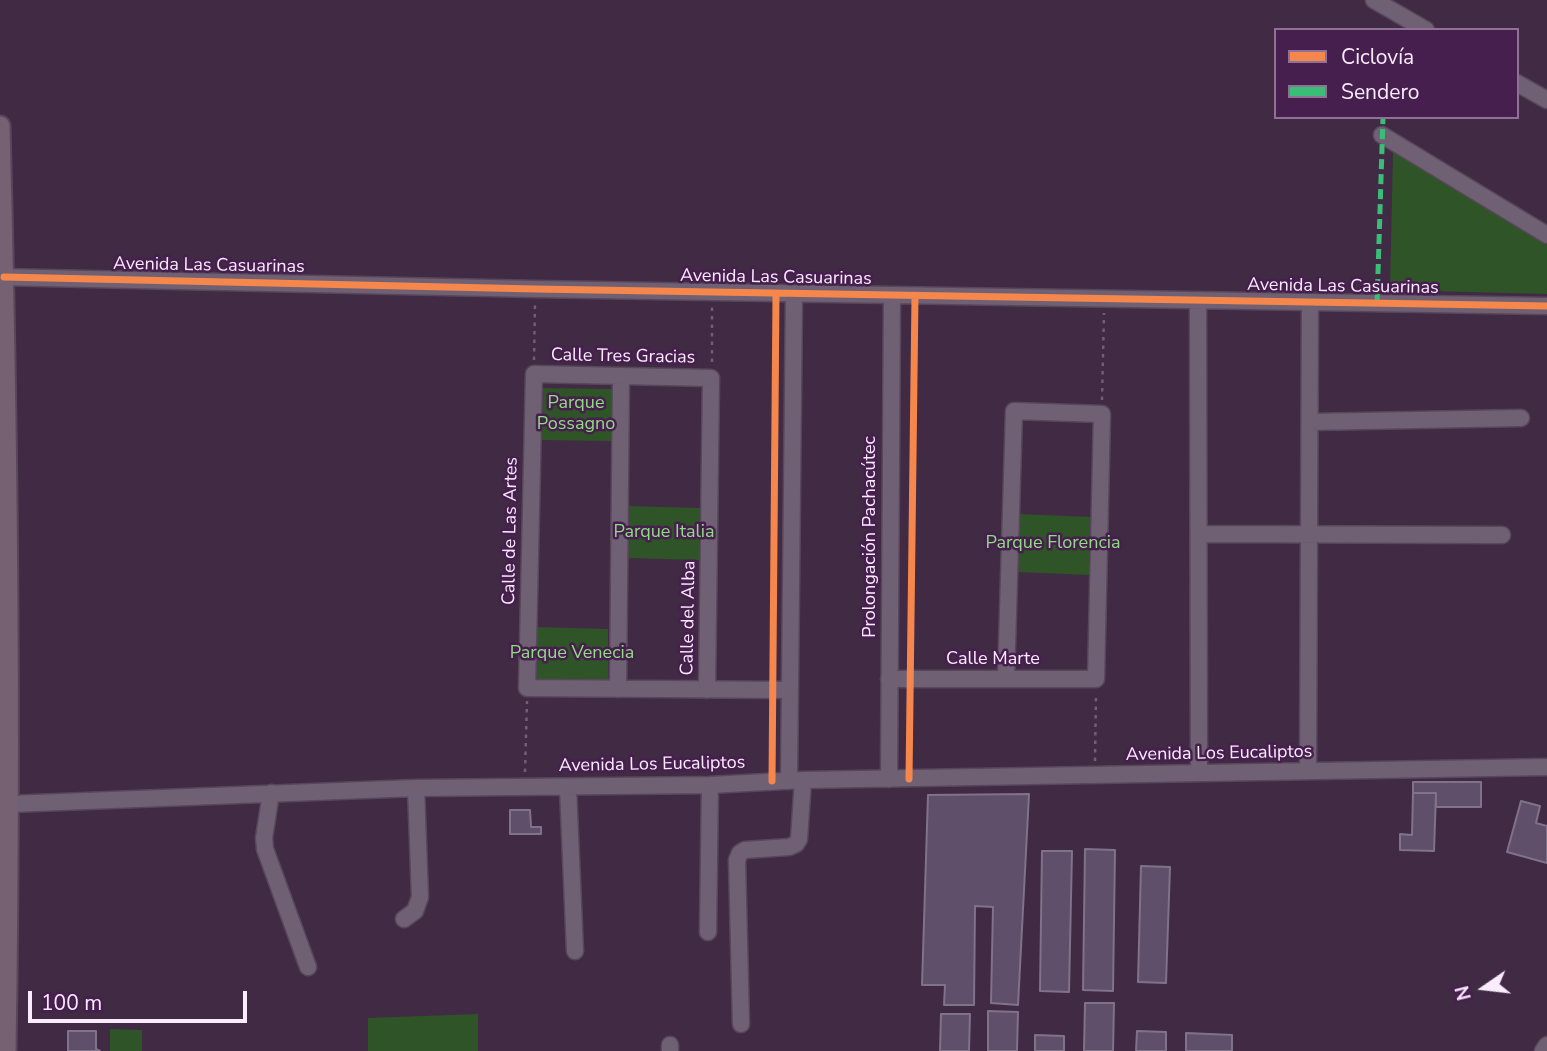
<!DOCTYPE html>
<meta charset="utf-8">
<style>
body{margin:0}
#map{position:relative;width:1547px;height:1051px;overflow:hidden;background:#402a44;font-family:"Nunito Sans",sans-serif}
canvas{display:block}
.legend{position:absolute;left:1274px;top:28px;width:245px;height:91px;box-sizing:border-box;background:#471f4f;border:2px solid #8f7195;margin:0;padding:9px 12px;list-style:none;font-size:21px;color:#faebfd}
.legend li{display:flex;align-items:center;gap:14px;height:35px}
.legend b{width:35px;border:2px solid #8f7195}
.north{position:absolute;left:1449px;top:953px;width:70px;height:70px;-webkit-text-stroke:5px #471f4f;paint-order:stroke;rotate:256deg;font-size:19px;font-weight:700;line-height:28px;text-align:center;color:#faebfd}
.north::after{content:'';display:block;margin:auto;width:24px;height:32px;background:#faebfd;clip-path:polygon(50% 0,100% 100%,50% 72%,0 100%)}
.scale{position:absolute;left:28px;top:991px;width:219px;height:32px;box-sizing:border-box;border:4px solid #faebfd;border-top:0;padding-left:9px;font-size:21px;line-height:24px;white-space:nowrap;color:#faebfd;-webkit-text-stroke:5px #471f4f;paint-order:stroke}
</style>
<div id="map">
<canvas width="1547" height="1051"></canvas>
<ul class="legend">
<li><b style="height:9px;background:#f5874c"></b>Ciclovía</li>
<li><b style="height:9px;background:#3abd76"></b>Sendero</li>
</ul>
<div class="north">N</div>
<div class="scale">100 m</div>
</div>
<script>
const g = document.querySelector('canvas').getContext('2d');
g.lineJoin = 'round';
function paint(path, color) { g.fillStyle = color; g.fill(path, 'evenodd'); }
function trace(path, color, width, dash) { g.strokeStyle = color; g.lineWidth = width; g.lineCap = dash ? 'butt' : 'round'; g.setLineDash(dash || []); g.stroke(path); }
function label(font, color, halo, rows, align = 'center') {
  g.font = font + ' "Nunito Sans",sans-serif'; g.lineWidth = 5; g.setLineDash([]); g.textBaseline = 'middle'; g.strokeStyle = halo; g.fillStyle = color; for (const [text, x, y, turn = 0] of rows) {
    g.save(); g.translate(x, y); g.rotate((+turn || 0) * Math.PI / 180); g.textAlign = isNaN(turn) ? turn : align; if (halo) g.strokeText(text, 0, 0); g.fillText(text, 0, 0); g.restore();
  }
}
paint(new Path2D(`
 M1393,152L1547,241V294L1390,290Z
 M540,388L612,389L611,441L540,440Z
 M629,506L700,508L699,560L628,558Z
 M1018,514L1091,517L1089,575L1016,572Z
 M537,627L608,629V681L536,679Z
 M478,1014V1051H368V1018Z
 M110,1029L142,1030V1051H110Z`), '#2f5427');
const building = new Path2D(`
 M1413,782H1481V807H1436V793H1413Z
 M1413,793H1436L1434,851L1400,850V834L1412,835Z
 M1029,794L1018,1005L991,1003L993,907L975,906L974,1005H944L945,985H922L928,795Z
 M1521,801L1540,806L1536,823L1547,826V863L1507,852Z
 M510,810H530L531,827H541V834H510Z
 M1085,849L1115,850L1113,991L1083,990Z
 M1042,851H1072L1069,992L1040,991Z
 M1141,866L1170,867L1166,983L1138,982Z
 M1085,1003H1114L1113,1051H1084Z
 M988,1011L1018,1012L1017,1051H988Z
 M941,1014H970L969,1051H940Z
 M68,1031H96V1049L100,1051H68Z
 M1137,1031L1166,1032V1051H1136Z
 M1186,1033L1232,1035V1051H1186Z
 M1035,1035L1064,1036V1051H1035Z`);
paint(building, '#5f4f6a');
trace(building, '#807289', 2);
const minor = new Path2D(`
 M1374,0L1426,30
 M1517,83L1547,100
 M1382,135L1547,235
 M0,277L535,289L1547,306
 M1198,301L1199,773
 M1310,422L1521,418
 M1199,534L1502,535
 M889,679H1096L1102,414L1014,411L1006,679
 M618,689L621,376
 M707,690L711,378L534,374L527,688L790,690
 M1308,771L1310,302
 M889,779L892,295
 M789,781L794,294
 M568,788L575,951
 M271,793L264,838L265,849L308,967
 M10,804L416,788L710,785L803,780L1547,767
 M404,919L415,911L420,897L416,788
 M708,932L710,785
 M741,1024L737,860L740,853L745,850L789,847L796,844L799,839L803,780
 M670,1051V1045
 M1543,1051L1547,1045`);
const major = new Path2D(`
 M0,126C8,435 11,743 6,1051`);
trace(minor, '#58475b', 19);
trace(major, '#58475b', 23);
trace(new Path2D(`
 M534,360L535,304
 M712,362V306
 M1102,400L1104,313
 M1095,761L1096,694
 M525,772L527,701`), '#706073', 2.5, [3.5, 5]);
trace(minor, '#706074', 16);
trace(major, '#766172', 19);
trace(new Path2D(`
 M1377,304L1383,117`), '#3abd76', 5, [10, 5]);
trace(new Path2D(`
 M4,277L535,289L1547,306
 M909,779L915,296
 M772,781L776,294`), '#f5874c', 7);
label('18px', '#faebfd', '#471f4f', [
 ["Avenida Las Casuarinas",209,266,1],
 ["Avenida Las Casuarinas",776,278,1],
 ["Avenida Las Casuarinas",1343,287,1],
 ["Calle Tres Gracias",623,357,1],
 ["Calle de Las Artes",511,531,-89],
 ["Prolongación Pachacútec",871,537,-90],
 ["Calle del Alba",689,618,-89],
 ["Calle Marte",993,660],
 ["Avenida Los Eucaliptos",1219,754,-1],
 ["Avenida Los Eucaliptos",652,765,-1]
]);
label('18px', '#8edd80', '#471f4f', [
 ["Parque",576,404],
 ["Possagno",576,425],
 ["Parque Italia",664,533],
 ["Parque Florencia",1053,544],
 ["Parque Venecia",572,654]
]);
</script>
